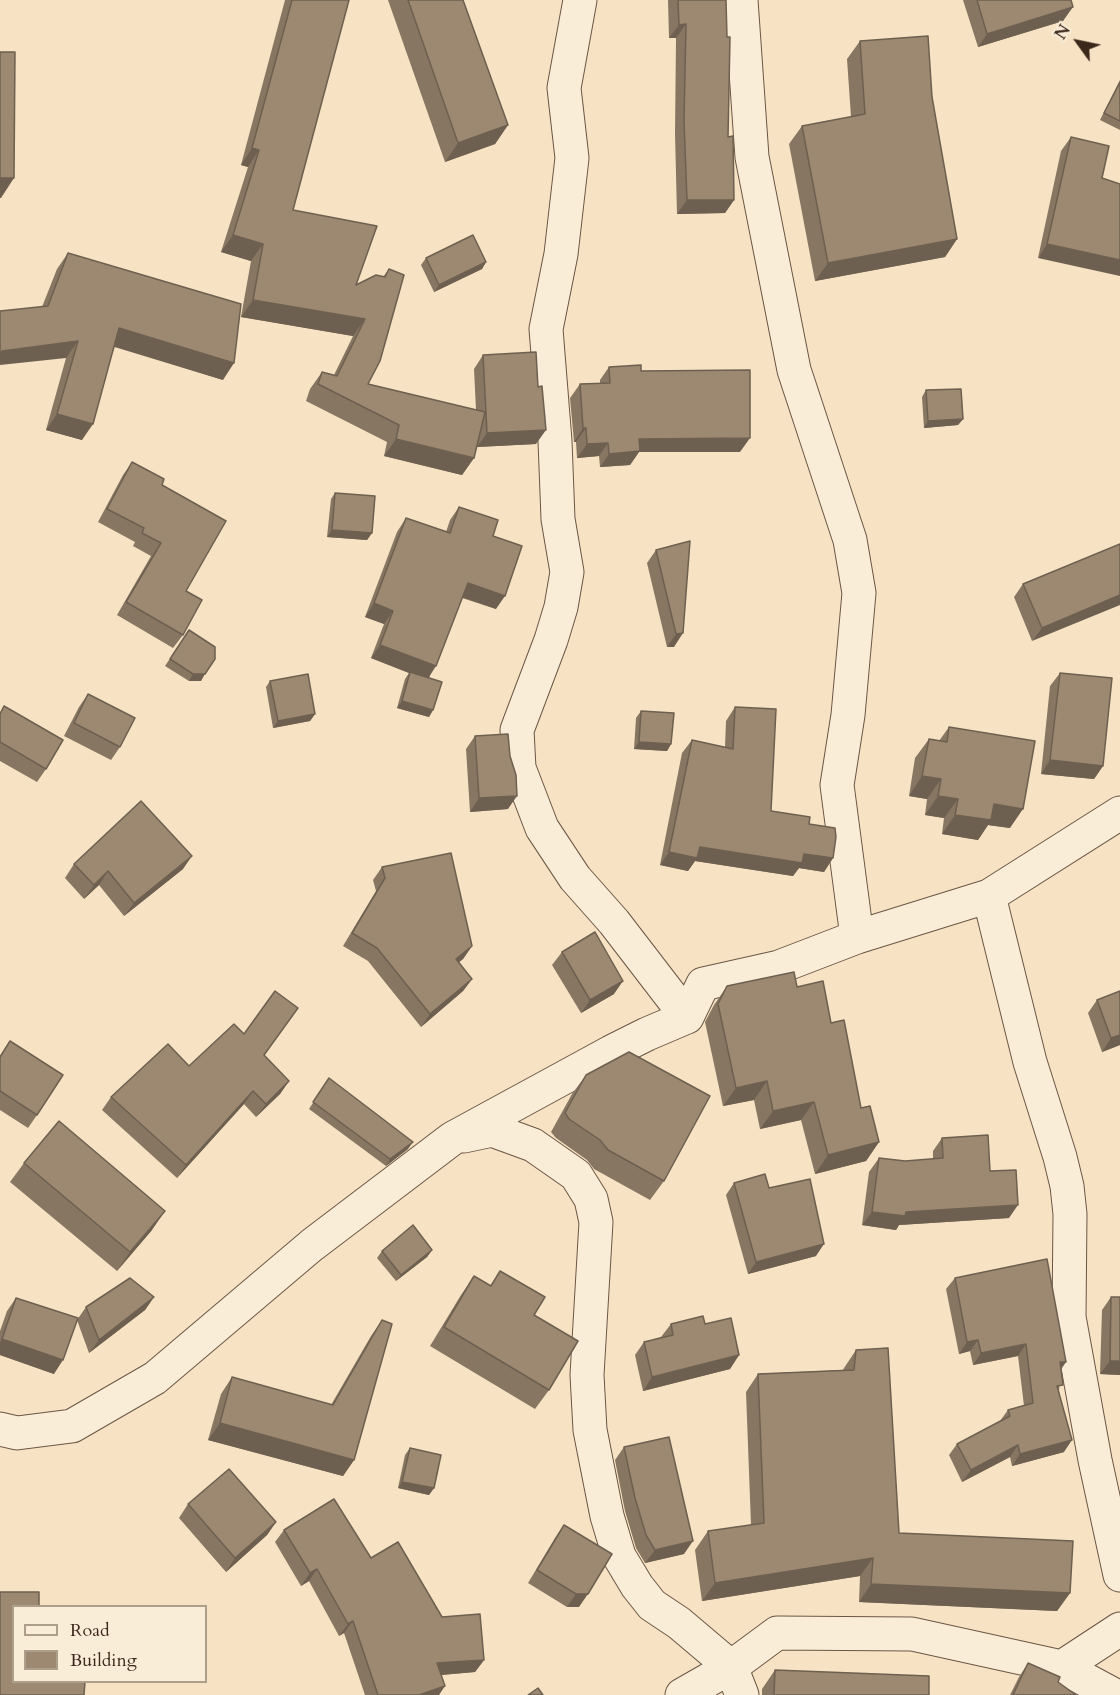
<!DOCTYPE html>
<style>
body{margin:0}
#map{position:relative;width:1120px;height:1695px;overflow:hidden;background:#f7e3c3;font-family:Cardo,serif}
canvas{display:block}
.legend{position:absolute;left:12px;top:1605px;width:195px;height:78px;box-sizing:border-box;background:#faedd8;border:2px solid #ae9e8c;margin:0;padding:8px 10px;list-style:none;font-size:18px;color:#3c271b}
.legend li{display:flex;align-items:center;gap:12px;height:30px}
.legend b{width:30px;border:2px solid #ae9e8c}
.north{position:absolute;left:1048px;top:12px;width:60px;height:60px;-webkit-text-stroke:4px #faedd8;paint-order:stroke;rotate:303deg;font-size:16px;font-weight:700;line-height:24px;text-align:center;color:#3c271b}
.north::after{content:'';display:block;margin:auto;width:21px;height:27px;background:#3c271b;clip-path:polygon(50% 0,100% 100%,50% 72%,0 100%)}
</style>
<div id="map">
<canvas width="1120" height="1695"></canvas>
<ul class="legend">
<li><b style="height:8px;background:#faedd8"></b>Road</li>
<li><b style="height:16px;background:#9d8972"></b>Building</li>
</ul>
<div class="north">N</div>
</div>
<script>
const g = document.querySelector('canvas').getContext('2d');
g.lineJoin = 'round';
function trace(path, color, width, dash) { g.strokeStyle = color; g.lineWidth = width; g.lineCap = dash ? 'butt' : 'round'; g.setLineDash(dash || []); g.stroke(path); }
function paint(path, color) { g.fillStyle = color; g.fill(path, 'evenodd'); }
const street = new Path2D(`
 M580,0L564,88L572,158L561,254L546,329L555,441L558,519L567,572L561,607L551,640L517,730L519,768L542,828L575,878L614,922L687,1017
 M741,0L752,157L794,370L850,540L859,593L848,715L837,785L857,937
 M989,896L1030,1062L1060,1157L1067,1186L1070,1214L1069,1317L1095,1460L1120,1575
 M464,1136L492,1130L533,1145L576,1175L591,1199L596,1222L587,1375L590,1430L607,1516L619,1556L637,1586L652,1605L679,1623L731,1667L742,1695
 M0,1429L17,1433L72,1426L155,1378L312,1245L453,1138L611,1052L647,1034L687,1017L703,984L779,967L857,937L989,896L1120,813
 M1062,1667L1120,1629
 M682,1695L731,1667L777,1633L912,1634L1062,1667L1114,1695`);
trace(street, '#6b5645', 35);
trace(street, '#faedd8', 33);
paint(new Path2D(`
 M285,0H349L293,210L356,285L383,277L389,269L368,384L476,410L474,369L483,355L536,444L477,447V445L474,458L462,475L384,456L387,442L306,401L310,389L322,372L334,375L353,336L241,317L251,261L221,252L248,167L241,165Z
 M388,0H463L508,125L495,144L445,162Z
 M668,0H726L728,137L734,200L725,213L677,214L675,134L676,38H669Z
 M963,0H1071L1063,21L978,47Z
 M860,41L932,97L957,239L945,257L815,281L789,144L802,126L851,117L847,59Z
 M1120,80V130L1100,120Z
 M1071,137L1102,178L1038,258L1061,151Z
 M68,253L223,380L115,346L82,440L46,430L66,358L42,307L57,269Z
 M426,258L486,262L482,269L434,292L421,265Z
 M609,367L641,371L740,452H639L630,465L600,467L599,456L577,458L576,442H574L570,398L580,384L600,383V380Z
 M926,390L963,419L958,425L924,428L922,397Z
 M132,462L162,485L186,591L183,635L173,648L117,615L151,556L133,546L135,542L98,522L123,475Z
 M335,493L372,533L367,540L327,537L331,499Z
 M459,507L493,536L496,609L462,598L429,678L433,710L429,717L397,708L405,679L409,673L371,658L384,624L365,617L397,532L406,518L446,532L450,520Z
 M690,541L674,647H667L647,563L656,550Z
 M1120,544L1032,641L1014,597L1023,584Z
 M189,630L201,681H189L165,666Z
 M1060,673L1103,766L1094,779L1041,774L1050,686Z
 M270,681L315,714L310,721L273,728L266,687Z
 M88,694L120,747L111,760L64,736L79,707Z
 M4,706L46,769L37,782L0,761V713Z
 M735,707L771,811L809,824L833,858L824,872L799,868L793,876L695,861L688,871L660,865L682,753L692,740L725,747L726,721Z
 M641,711L671,744L667,751L634,749L636,718Z
 M949,727L1010,828L988,825L978,840L942,834L944,818L925,815L927,799L909,796L915,758L929,739L939,741Z
 M475,736L508,809L470,812L466,749Z
 M74,864L183,869L124,916L99,885L84,899L65,878Z
 M382,867L472,946L463,959L459,962L472,979L463,991L421,1027L368,961L343,946L376,891L373,880Z
 M562,952L614,994L581,1013L552,965Z
 M727,986L797,987L831,1023L861,1108L879,1142L866,1161L815,1174L801,1120L760,1129L754,1100L723,1106L705,1022L714,1005Z
 M1097,1000L1120,1045L1102,1052L1088,1013Z
 M10,1041L37,1115L28,1128L0,1110V1056Z
 M264,1055L289,1081L280,1094L256,1117L244,1104L177,1178L102,1110L111,1097L189,1066Z
 M586,1075L664,1181L650,1200L594,1169L587,1160L556,1138L551,1132L572,1094Z
 M329,1078L408,1149L386,1166L309,1109Z
 M942,1138L990,1171L1009,1218L899,1225L896,1230L862,1225L869,1172L879,1158L905,1161L933,1159V1151Z
 M24,1163L152,1230L117,1271L10,1182Z
 M734,1183L769,1188L816,1256L748,1274L726,1195Z
 M432,1250L427,1257L396,1281L377,1258L382,1251Z
 M500,1271L534,1315L549,1390L535,1409L430,1346L461,1295L474,1276L490,1286Z
 M955,1278L1061,1369L1059,1391L1064,1452L1012,1466L1010,1457L962,1482L949,1455L957,1444L1000,1421L1008,1410L1024,1406L1018,1356L973,1365L970,1351L959,1354L946,1289Z
 M154,1297L145,1310L89,1353L77,1320L86,1307Z
 M1111,1297L1120,1375L1100,1374L1102,1310Z
 M16,1298L54,1374L0,1355V1331L7,1311Z
 M382,1320L354,1460L343,1476L208,1440L221,1394L232,1377L331,1405L371,1336Z
 M671,1324H705L739,1355L730,1369L643,1391L635,1355L644,1342L661,1337Z
 M856,1350L899,1533L1070,1593L1057,1611L859,1602L860,1576L702,1601L695,1550L708,1531L751,1525L746,1392L758,1374L843,1370L844,1368Z
 M624,1447L684,1554L645,1563L636,1548L625,1511L615,1460Z
 M410,1448L434,1488L429,1495L398,1488L405,1455Z
 M188,1504L276,1522L267,1535L226,1572L179,1518Z
 M564,1525L579,1607H567L528,1583L555,1538Z
 M284,1530L371,1558L442,1617L484,1660L475,1672L441,1675L439,1695H365L344,1633L339,1636L309,1581L301,1586L275,1542Z
 M1028,1663L1058,1682L1076,1695H1010L1019,1677Z
 M775,1670L929,1695H762V1689Z`), '#877662');
paint(new Path2D(`
 M1073,7L1063,21L978,47L987,34Z
 M686,24L676,38H669L679,25Z
 M508,125L495,144L445,162L458,143Z
 M252,148L259,150L248,167L241,165Z
 M0,178H14L1,198H0Z
 M687,200H734L725,213L677,214Z
 M233,235L263,244L251,261L221,252Z
 M957,239L945,257L815,281L828,263Z
 M1047,244L1120,260V276L1038,258Z
 M486,262L482,269L434,292L439,285Z
 M253,300L365,319L353,336L241,317Z
 M119,328L234,363L223,380L108,345Z
 M78,341L66,358L0,365V353L2,351Z
 M57,414L93,424L82,440L46,430Z
 M963,419L958,425L924,428L928,421Z
 M583,428H586L576,442H574Z
 M546,430L536,444L477,447L487,433Z
 M750,438L740,452H639L630,465L600,467L609,454L639,439Z
 M396,439L474,458L462,475L384,456Z
 M608,443L599,456L577,458L587,444Z
 M332,530L372,533L367,540L327,537Z
 M468,583L505,596L496,609L459,596Z
 M1120,595V605L1032,641L1042,628Z
 M374,603L393,611L384,624L365,617Z
 M683,633L674,647H667L676,634Z
 M380,645L436,666L427,680L371,658Z
 M193,674H205L201,681H189Z
 M402,701L433,710L429,717L397,708Z
 M315,714L310,721L273,728L278,721Z
 M639,742L671,744L667,751L634,749Z
 M1050,760L1103,766L1094,779L1041,774Z
 M922,776L941,779L927,799L909,796Z
 M517,796L508,809L470,812L479,798Z
 M938,796L958,799L944,818L925,815Z
 M994,804L1023,809L1010,828L988,825L978,840L942,834L955,815Z
 M700,847L804,854L833,858L824,872L799,868L793,876L695,861L688,871L660,865L669,852Z
 M192,856L183,869L124,916L134,903Z
 M108,871L99,885L84,899L94,885Z
 M472,946L463,959L447,972L456,959Z
 M472,979L463,991L421,1027L430,1014Z
 M623,981L614,994L581,1013L590,1000Z
 M1120,1035V1045L1102,1052L1111,1038Z
 M289,1081L280,1094L256,1117L266,1104Z
 M767,1081L754,1100L723,1106L736,1088Z
 M253,1091L244,1104L177,1178L186,1165Z
 M814,1102L801,1120L760,1129L773,1111Z
 M413,1142L408,1149L386,1166L390,1159Z
 M879,1142L866,1161L815,1174L828,1155Z
 M1018,1205L1009,1218L899,1225L896,1230L862,1225L872,1212H906Z
 M165,1211L152,1230L117,1271L130,1252Z
 M824,1244L816,1256L748,1274L756,1262Z
 M432,1250L427,1257L396,1281L401,1275Z
 M154,1297L145,1310L89,1353L99,1340Z
 M2,1339L63,1360L54,1374L0,1355V1342Z
 M978,1340L970,1351L959,1354L967,1342Z
 M1026,1344L1018,1356L973,1365L981,1353Z
 M739,1355L730,1369L643,1391L652,1377Z
 M1110,1361H1120V1375L1100,1374Z
 M1060,1362H1066L1058,1374Z
 M220,1423L354,1460L343,1476L208,1440Z
 M1072,1440L1064,1452L1012,1466L1020,1454Z
 M1018,1445L1010,1457L962,1482L971,1470Z
 M402,1482L434,1488L429,1495L398,1488Z
 M276,1522L267,1535L226,1572L235,1558Z
 M693,1541L684,1554L645,1563L655,1550Z
 M873,1558L860,1576L702,1601L715,1583Z
 M317,1569L309,1581L301,1586L310,1573Z
 M871,1584L1070,1593L1057,1611L859,1602Z
 M576,1594H588L579,1607H567Z
 M353,1621L344,1633L339,1636L348,1624Z
 M484,1660L475,1672L429,1676L437,1663Z
 M445,1686L439,1695H419Z`), '#6e6050');
const building = new Path2D(`
 M292,0H349L293,210L377,226L356,285L376,275L385,277L389,269L404,275L380,361L368,384L485,412L474,458L396,439L399,425L318,384L322,372L337,376L365,319L253,300L263,244L233,235L259,150L252,148Z
 M408,0H463L508,125L458,143Z
 M678,0H726L727,37H730L728,137L733,136L734,200H687L684,121L686,24L679,25Z
 M977,0H1071L1073,7L987,34Z
 M928,36L932,97L957,239L828,263L802,126L865,114L860,41Z
 M0,52H15L14,178H0Z
 M1120,82V121L1104,113Z
 M1071,137L1109,146L1102,178L1120,184V260L1047,244Z
 M473,235L486,262L439,285L426,258Z
 M68,253L241,304L234,363L119,328L93,424L57,414L78,341L2,351L0,357V311L48,306Z
 M536,352L538,387L542,386L546,430L487,433L483,355Z
 M641,365V371L750,370V438L639,439L640,451L609,454L608,443L587,444L586,428H583L580,384L610,383L609,367Z
 M961,389L963,419L928,421L926,390Z
 M132,462L164,479L162,485L226,521L186,591L202,600L183,635L126,602L161,543L142,533L144,528L107,509Z
 M335,493L375,496L372,533L332,530Z
 M459,507L498,520L493,536L522,546L505,596L468,583L436,666L380,645L393,611L374,603L406,518L450,533Z
 M690,541L683,633L676,634L656,550Z
 M1120,544V595L1042,628L1023,584Z
 M189,630L215,647V659L205,674H193L170,659Z
 M410,672L442,682L433,710L402,701Z
 M1060,673L1112,678L1103,766L1050,760Z
 M308,674L315,714L278,721L270,681Z
 M88,694L135,718L120,747L74,723Z
 M4,706L63,740L46,769L0,742V714Z
 M735,707L776,709L771,811L810,817L809,824L835,828L836,837L833,858L804,854L802,863L700,847L697,858L669,852L692,740L733,749Z
 M641,711L674,713L671,744L639,742Z
 M949,727L1035,741L1023,809L994,804L991,820L955,815L958,799L938,796L941,779L922,776L929,739L947,742Z
 M508,734L510,756L516,775L517,796L479,798L475,736Z
 M141,801L192,856L134,903L108,871L94,885L74,864Z
 M451,853L472,946L456,959L472,979L430,1014L377,948L352,933L385,878L382,867Z
 M595,932L623,981L590,1000L562,952Z
 M794,972L797,987L823,981L831,1023L844,1020L861,1108L870,1106L879,1142L828,1155L814,1102L773,1111L767,1081L736,1088L718,1004L727,986Z
 M275,991L298,1008L264,1055L289,1081L266,1104L253,1091L186,1165L111,1097L168,1044L189,1066L234,1024L244,1034Z
 M1120,991V1035L1111,1038L1097,1000Z
 M10,1041L63,1075L37,1115L0,1091V1057Z
 M629,1052L710,1096L664,1181L608,1150L600,1140L569,1119L565,1113L586,1075Z
 M329,1078L413,1142L390,1159L313,1102Z
 M59,1121L165,1211L130,1252L24,1163Z
 M988,1135L990,1171L1016,1170L1018,1205L906,1212L905,1216L872,1212L879,1158L905,1161L943,1158L942,1138Z
 M765,1174L769,1188L810,1179L824,1244L756,1262L734,1183Z
 M413,1225L432,1250L401,1275L382,1251Z
 M1047,1259L1066,1362H1060L1063,1385L1057,1386L1072,1440L1020,1454L1018,1445L971,1470L957,1444L1010,1416L1008,1410L1033,1403L1026,1344L981,1353L978,1340L967,1342L955,1278Z
 M500,1271L545,1297L534,1315L578,1341L549,1390L444,1327L474,1276L491,1286Z
 M130,1278L154,1297L99,1340L86,1307Z
 M1111,1297H1120V1361H1110Z
 M16,1298L78,1318L63,1360L2,1339Z
 M703,1316L705,1324L731,1318L739,1355L652,1377L644,1342L673,1335L671,1324Z
 M382,1320L392,1324L354,1460L220,1423L232,1377L333,1405Z
 M888,1348L899,1533L1073,1541L1070,1593L871,1584L873,1558L715,1583L708,1531L764,1523L758,1374L854,1370L856,1350Z
 M669,1437L693,1541L655,1550L646,1535L635,1498L624,1447Z
 M410,1448L441,1455L434,1488L402,1482Z
 M229,1469L276,1522L235,1558L188,1504Z
 M334,1499L371,1558L398,1542L442,1617L480,1614L484,1660L437,1663L445,1686L419,1695H378L353,1621L348,1624L317,1569L310,1573L284,1530Z
 M564,1525L612,1554L588,1594H576L537,1570Z
 M0,1592H39V1606H14V1682H85L84,1695H0Z
 M1028,1663L1060,1677L1058,1682L1076,1695H1013Z
 M775,1670L929,1676V1695H774Z
 M538,1688L543,1695H528Z`);
paint(building, '#9d8972');
trace(building, '#6e6050', 1.5);
</script>
